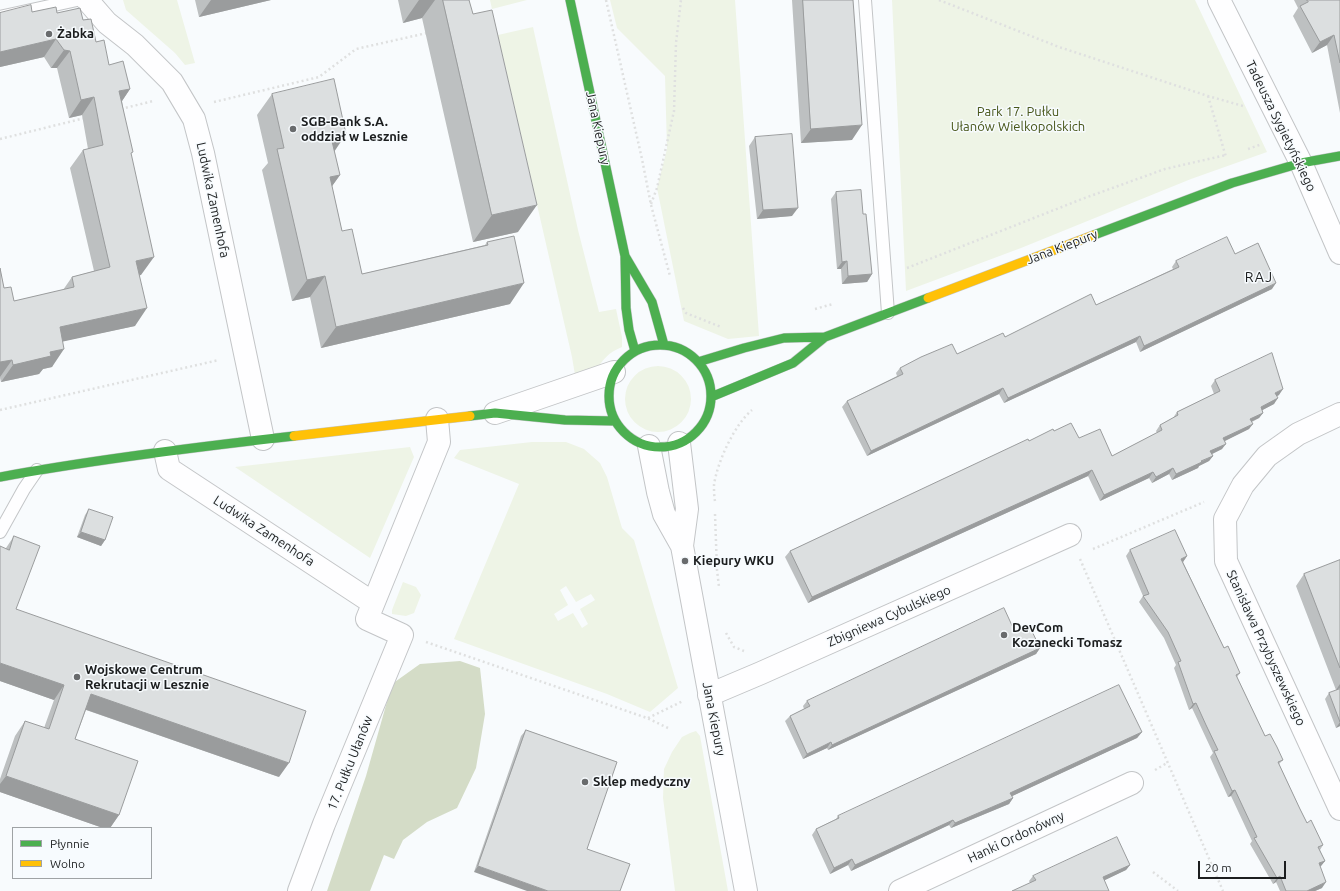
<!DOCTYPE html>
<meta charset="utf-8">
<style>
body{margin:0}
#map{position:relative;width:1340px;height:891px;overflow:hidden;background:#f8fbfd;font-family:Ubuntu,sans-serif}
canvas{display:block}
.legend{position:absolute;left:12px;top:827px;width:140px;height:52px;box-sizing:border-box;background:#f7fbfe;border:1px solid #9fa3a5;margin:0;padding:5px 7px;list-style:none;font-size:12px;color:#1c1e1f}
.legend li{display:flex;align-items:center;gap:8px;height:20px}
.legend b{width:20px;border:1px solid #9fa3a5}
.scale{position:absolute;left:1198px;top:861px;width:88px;height:18px;box-sizing:border-box;border:2px solid #1c1e1f;border-top:0;padding-left:5px;font-size:12px;line-height:14px;white-space:nowrap;color:#1c1e1f;-webkit-text-stroke:3px #f7fbfe;paint-order:stroke}
</style>
<div id="map">
<canvas width="1340" height="891"></canvas>
<ul class="legend">
<li><b style="height:5px;background:#4caf50"></b>Płynnie</li>
<li><b style="height:5px;background:#ffc107"></b>Wolno</li>
</ul>
<div class="scale">20 m</div>
</div>
<script>
const g = document.querySelector('canvas').getContext('2d');
g.lineJoin = 'round';
function paint(path, color) { g.fillStyle = color; g.fill(path, 'evenodd'); }
function trace(path, color, width, dash) { g.strokeStyle = color; g.lineWidth = width; g.lineCap = dash ? 'butt' : 'round'; g.setLineDash(dash || []); g.stroke(path); }
function label(font, color, halo, rows, align = 'center') {
  g.font = font + ' Ubuntu,sans-serif'; g.lineWidth = 3; g.setLineDash([]); g.textBaseline = 'middle'; g.strokeStyle = halo; g.fillStyle = color; for (const [text, x, y, turn = 0] of rows) {
    g.save(); g.translate(x, y); g.rotate((+turn || 0) * Math.PI / 180); g.textAlign = isNaN(turn) ? turn : align; if (halo) g.strokeText(text, 0, 0); g.fillText(text, 0, 0); g.restore();
  }
}
paint(new Path2D(`
 M123,0H177L195,63L185,65L175,53L126,10Z
 M490,0H527L492,9Z
 M610,0H735L759,336L728,339L684,321L657,188L667,149L665,76L617,28Z
 M892,0H1195L1267,152L1191,179L1021,248L906,291Z
 M533,27L578,230L599,312L616,309L622,337V347C608,353 603,359 595,372L575,375L572,357L498,35Z
 M625 399a33 33 0 1 1 66 0a33 33 0 1 1-66 0Z
 M532,442H566L584,449L600,463L607,477L622,528L634,540L678,688L650,712L607,694L454,639L519,484L454,458L460,450ZM566,586L576,602L591,594L595,600L580,609L588,624L582,628L573,613L558,621L554,614L568,605L560,590Z
 M410,447L414,457L370,558L235,467Z
 M403,582L416,587L421,595L414,613L406,616L392,614V610Z
 M696,731L700,736L728,891H675L663,798L664,769L672,752L682,737L690,733Z`), '#eef4e6');
paint(new Path2D(`
 M460,661L480,668L485,714L476,768L457,808L427,822L403,840L394,859L384,855L370,891H327L366,776L392,684L420,664Z`), '#d4dcc7');
const lane = new Path2D(`
 M865,0L888,313
 M0,17L77,0
 M0,532L24,489L37,470`);
const street = new Path2D(`
 M87,0L107,23L135,45L172,82L194,119L203,153L263,439
 M1219,0L1301,163L1340,253
 M495,413L614,372
 M1340,414L1298,434L1267,456L1243,485L1225,519L1226,561L1340,809
 M679,443L687,509L682,546L746,891
 M649,446L658,492L664,514L682,546
 M165,451L169,469L373,603
 M709,695L761,673L1070,535
 M299,891L324,824L402,635L367,619L439,442L437,419
 M900,891L1132,783`);
const fast = new Path2D(`
 M570,0L625,256L626,308L629,330L635,351
 M1094,235L1232,183L1301,163L1340,156
 M625,256L652,302L664,345
 M609 396a51 51 0 1 1 102 0a51 51 0 1 1-102 0Z
 M698,362L744,348L784,338L825,337
 M711,397L793,363L825,337L928,298
 M470,416L495,413L565,420L614,421
 M0,477C97,459 196,447 294,436`);
const slow = new Path2D(`
 M928,298L1094,235
 M294,436L470,416`);
trace(lane, '#c3c5c7', 14);
trace(street, '#c3c5c7', 24);
trace(fast, '#c3c5c7', 10);
trace(slow, '#c3c5c7', 10);
trace(new Path2D(`
 M606,0L642,159L651,205L670,276
 M939,0L1059,47L1208,96L1243,106
 M1208,96L1226,157
 M214,102L319,77L356,49L427,33
 M121,109L153,101
 M0,139L85,118
 M1248,149L1262,144
 M651,204L657,188L674,111L676,43L681,0
 M907,268L1082,199L1165,169L1226,155
 M683,308L686,313L721,327
 M815,309L833,304
 M0,410L219,360
 M715,501C714,496 714,490 714,485C717,463 734,425 752,410
 M715,514L717,570L719,587
 M1093,549L1204,502
 M1080,559L1223,891
 M726,633L734,647L744,651
 M426,642L647,718L668,728
 M648,718L683,701
 M1155,770L1167,763
 M1153,872L1178,891`), '#dfe0e0', 2.5, [2, 3]);
trace(lane, '#fefeff', 12);
trace(street, '#fefeff', 22);
trace(fast, '#4caf50', 9);
trace(slow, '#ffc107', 9);
paint(new Path2D(`
 M195,0H271L199,17Z
 M398,0H469L518,232L473,242L422,18L403,23Z
 M792,0H853L852,140L801,143Z
 M1294,0H1340V113L1327,45L1312,53L1293,16L1298,8Z
 M32,12L57,13L83,20L109,65L130,89L122,101L131,155L141,275H140L135,326L63,341L52,367L43,369L39,374L1,382L0,378V268L4,288L14,301L63,290L72,277L94,271L70,168L83,150L88,149L82,115L69,118L57,68H51L44,57L0,67V13Z
 M272,94L334,151L340,175L332,186L342,231L362,274L485,245L487,242L510,304L321,348L310,297L292,301L262,170L268,163L257,115Z
 M755,137L792,216L757,219L749,146Z
 M836,192L863,214L872,274L867,282L842,284L841,269H837L831,199Z
 M1235,254L1272,289L1140,352L1136,342L1004,403L999,394L867,456L842,407L847,401L897,376L896,373L900,368L957,354L1005,337L1096,305L1173,269L1172,267L1176,261Z
 M1215,380L1279,395L1277,396L1274,404L1262,410L1263,413L1259,418L1252,422L1249,429L1224,441L1222,449L1212,454L1213,456L1209,461L1199,466L1198,468L1172,480L1169,474L1152,483L1149,478L1100,501L1088,476L808,603L785,557L790,551L1029,441L1054,431L1079,438L1112,456L1157,433L1156,431L1160,425L1173,418L1177,412L1214,394L1211,386Z
 M89,509L105,540L101,546L77,537L85,515Z
 M14,536L16,609L279,777L86,710L75,739L119,815L110,828H103L0,792V779L15,736L25,721L44,728L54,700L0,681L6,548Z
 M1130,550L1187,556L1183,562L1224,648L1240,673L1237,677L1265,736L1283,760L1279,764L1300,809L1307,823L1323,845L1320,850L1325,861L1320,867L1322,888L1315,891H1280L1276,882L1273,884L1250,844L1252,841L1231,796L1228,797L1210,757L1213,753L1192,708L1189,710L1174,668L1176,665L1164,638L1139,602L1143,596L1126,556Z
 M1340,560V688L1336,690L1296,586L1304,574Z
 M1015,632L1040,648L1036,654L828,750L827,748L803,759L785,721L790,716L804,709L803,706L807,701Z
 M1340,689V726L1336,728L1325,699L1329,693Z
 M526,730L617,762L474,872L521,736Z
 M1142,732L1137,738L1012,796L1013,798L1009,804L951,828L949,825L851,871L848,865L830,874L812,835L816,829L836,819L838,816Z
 M1130,865L1126,870L1104,880L1030,883L1029,881L1033,876Z`), '#bdc0c1');
paint(new Path2D(`
 M211,0H271L199,17Z
 M419,0H435L422,18L403,23Z
 M1334,35L1327,45L1312,53L1320,42Z
 M56,39L44,57L0,67V52Z
 M64,50L70,51L57,68H51Z
 M130,89L118,107L119,91Z
 M94,97L82,115L69,118L81,100Z
 M862,125L852,140L801,143L811,129Z
 M346,134L332,155L331,137Z
 M340,175L325,196L330,177Z
 M537,205L518,232L473,242L492,215Z
 M798,208L792,216L757,219L763,210Z
 M154,257L141,275L124,279L136,261Z
 M847,261L841,269H837L842,262Z
 M872,274L867,282L842,284L848,276Z
 M325,276L310,297L292,301L307,280Z
 M524,283L510,304L321,348L336,327Z
 M1276,283L1272,289L1140,352L1144,346Z
 M147,308L135,326L47,345L60,327Z
 M1140,336L1136,342L1004,403L1008,398Z
 M64,349L52,367L43,369L39,374L1,382L13,365L50,352Z
 M12,360L0,377V362Z
 M1003,388L999,394L867,456L871,451Z
 M1283,389L1279,395L1271,399L1275,393Z
 M1278,398L1274,404L1257,413L1261,407Z
 M1263,413L1259,418L1246,424L1250,419Z
 M1253,424L1249,429L1219,444L1223,438Z
 M1226,444L1222,449L1206,457L1210,451Z
 M1213,456L1209,461L1199,466L1198,468L1172,480L1176,474Z
 M1173,468L1169,474L1152,483L1156,477Z
 M1092,470L1088,476L808,603L812,597Z
 M1153,472L1149,478L1100,501L1104,495Z
 M81,532L105,540L101,546L77,537Z
 M1187,556L1183,562L1177,565L1181,559Z
 M1040,648L1036,654L828,750L832,745Z
 M0,663L64,685L54,700L0,681Z
 M1340,684V688L1336,690Z
 M91,694L289,763L279,777L81,708Z
 M1196,703L1192,708L1189,710L1193,704Z
 M1340,722V726L1336,728Z
 M1142,732L1137,738L1006,799L1010,793Z
 M831,742L827,748L803,759L807,754Z
 M6,776L119,815L110,828H103L0,792V784Z
 M1235,790L1231,796L1228,797L1232,791Z
 M1013,798L1009,804L951,828L955,823Z
 M953,820L949,825L851,871L855,865Z
 M852,859L848,865L830,874L834,868Z
 M1325,861L1321,866L1315,869L1319,863Z
 M1130,865L1126,870L1099,883L1103,877Z
 M478,866L548,891H527L474,872Z
 M1280,876L1276,882L1273,884L1277,878Z
 M1326,882L1322,888L1315,891H1307Z`), '#9a9c9d');
const building = new Path2D(`
 M443,0H469L473,14L492,10L537,205L492,215Z
 M803,0H853L862,125L811,129Z
 M1307,0H1340V63L1334,35L1320,42L1300,6L1308,2Z
 M31,5L32,12L56,7L57,13L80,8L83,20L91,19L96,42L104,40L109,65L123,61L130,89L119,91L133,152L131,153L154,257L136,261L147,308L60,327L64,349L50,352L51,356L13,365L12,360L0,362V268L4,288L11,287L14,301L74,287L72,277L110,267L83,150L103,145L94,97L81,100L70,51L64,50L56,39L0,52V13Z
 M334,79L346,134L331,137L340,175L330,177L342,231L352,229L362,274L488,245L487,242L514,236L524,283L336,327L325,276L307,280L277,149L284,148L272,94Z
 M792,134L798,208L763,210L755,137Z
 M861,190L863,214H866L872,274L848,276L847,261L842,262L836,192Z
 M1227,237L1235,254L1258,243L1276,283L1144,346L1140,336L1008,398L1003,388L871,451L847,401L903,374L900,368L921,357L952,344L957,354L1003,333L1005,337L1091,294L1096,305L1179,267L1176,261Z
 M1272,353L1283,389L1275,393L1278,398L1261,407L1263,413L1250,419L1253,424L1223,438L1226,444L1210,451L1213,456L1201,461L1202,462L1176,474L1173,468L1156,477L1153,472L1104,495L1092,470L812,597L790,551L1028,439L1029,441L1053,429L1054,431L1071,423L1079,438L1100,429L1112,456L1162,430L1160,425L1178,415L1177,412L1220,391L1215,380Z
 M89,509L113,517L105,540L81,532Z
 M1175,530L1187,556L1181,559L1224,648L1228,646L1240,673L1236,675L1265,736L1270,734L1277,747L1283,760L1278,762L1300,809L1307,823L1311,820L1323,845L1318,847L1325,861L1319,863L1326,882L1307,891H1286L1280,876L1277,878L1254,838L1257,837L1235,790L1232,791L1214,751L1218,750L1206,725L1196,703L1193,704L1178,662L1181,661L1168,632L1143,596L1149,594L1130,550Z
 M14,536L40,546L16,609L306,711L289,763L91,694L75,739L138,761L119,815L6,776L25,721L49,729L64,685L0,663V546L9,550Z
 M1340,560V668L1304,574Z
 M1004,608L1015,632L1029,625L1040,648L832,745L831,742L807,754L790,716L810,706L807,701Z
 M1119,685L1142,732L1010,793L1013,798L955,823L953,820L855,865L852,859L834,868L816,829L839,818L838,816Z
 M1340,689V722L1329,693Z
 M526,730L617,762L587,849L630,864L620,891H548L478,866Z
 M1117,837L1130,865L1103,877L1109,891H1012L1036,880L1033,876Z`);
paint(building, '#dcdfe0');
trace(building, '#9a9c9d', 1);
for (const [x, y, r, color] of [
 [49,34,4,"#696b6d"],
 [293,129,4,"#696b6d"],
 [685,561,4,"#696b6d"],
 [1004,635,4,"#696b6d"],
 [77,677,4,"#696b6d"],
 [585,782,4,"#696b6d"]
]) { const dot = new Path2D(); dot.arc(x, y, r, 0, 2 * Math.PI); g.fillStyle = color; g.fill(dot); trace(dot, '#f7fbfe', 1.5); }
label('bold 13px', '#1c1e1f', '#f7fbfe', [
 ["Żabka",57,34],
 ["SGB-Bank S.A.",301,122],
 ["oddział w Lesznie",301,137],
 ["Kiepury WKU",693,561],
 ["DevCom",1012,628],
 ["Kozanecki Tomasz",1012,643],
 ["Wojskowe Centrum",85,670],
 ["Rekrutacji w Lesznie",85,685],
 ["Sklep medyczny",593,782]
], 'left');
label('13px', '#48571a', '#f7fbfe', [
 ["Park 17. Pułku",1018,112],
 ["Ułanów Wielkopolskich",1018,127]
]);
label('13px', '#1c1e1f', '#f7fbfe', [
 ["Tadeusza Sygietyńskiego",1281,126,64],
 ["Jana Kiepury",598,128,78],
 ["Ludwika Zamenhofa",213,200,78],
 ["Jana Kiepury",1062,247,-21],
 ["Ludwika Zamenhofa",264,531,33],
 ["Zbigniewa Cybulskiego",889,616,-24],
 ["Stanisława Przybyszewskiego",1266,648,65],
 ["Jana Kiepury",714,719,79],
 ["17. Pułku Ułanów",350,763,-68],
 ["Hanki Ordonówny",1016,837,-25]
]);
g.letterSpacing = '1px';
label('14px', '#1c1e1f', '#f7fbfe', [
 ["RAJ",1259,277]
]);
g.letterSpacing = '0px';
</script>
